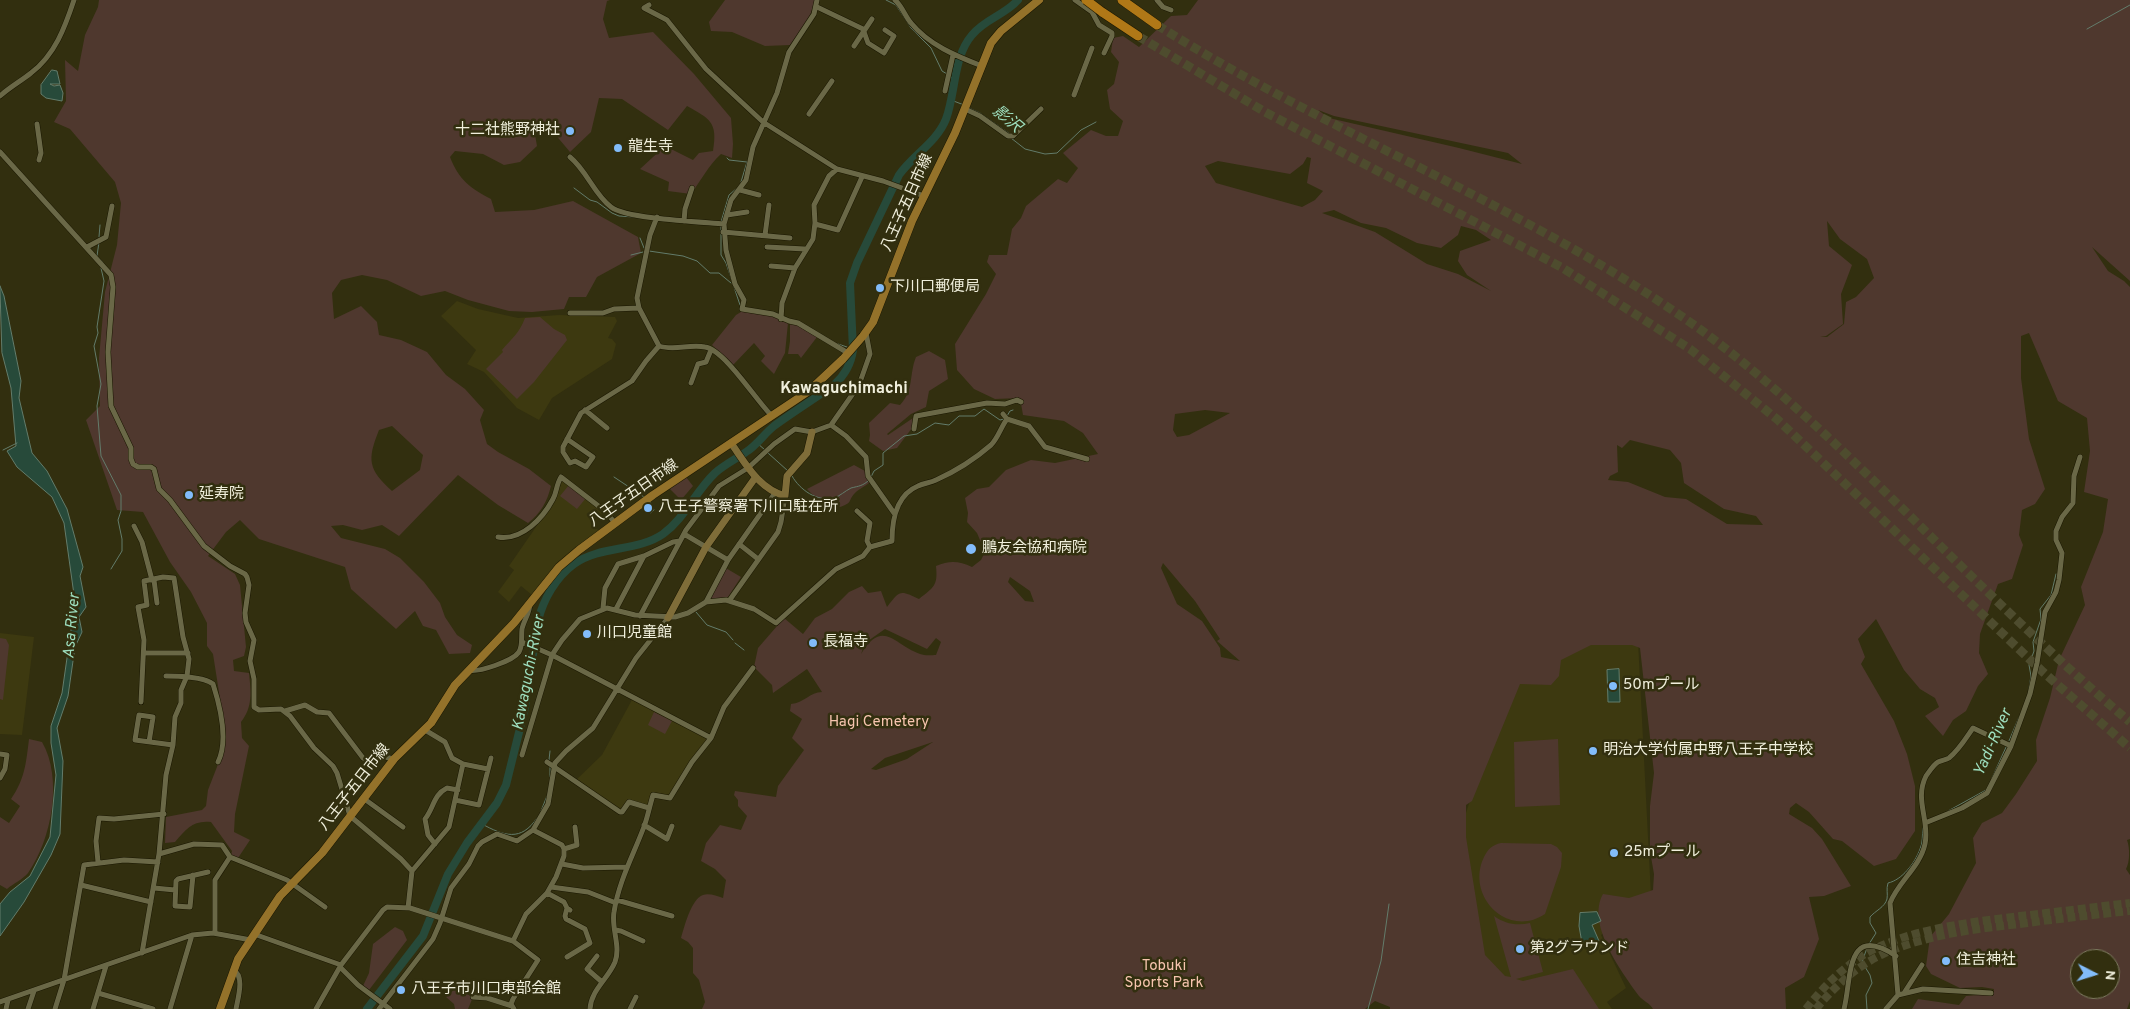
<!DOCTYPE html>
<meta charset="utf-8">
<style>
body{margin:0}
#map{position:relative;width:2130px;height:1009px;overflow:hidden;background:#322f0f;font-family:Overpass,sans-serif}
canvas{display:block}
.north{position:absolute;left:2070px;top:949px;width:50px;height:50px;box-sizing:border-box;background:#322f0f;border:1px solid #7e7c61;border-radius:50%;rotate:95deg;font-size:14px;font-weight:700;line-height:20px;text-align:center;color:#f0efdc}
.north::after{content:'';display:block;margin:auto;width:18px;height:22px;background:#82bcfa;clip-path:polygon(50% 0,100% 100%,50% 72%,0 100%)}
</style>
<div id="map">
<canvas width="2130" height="1009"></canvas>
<div class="north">N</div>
</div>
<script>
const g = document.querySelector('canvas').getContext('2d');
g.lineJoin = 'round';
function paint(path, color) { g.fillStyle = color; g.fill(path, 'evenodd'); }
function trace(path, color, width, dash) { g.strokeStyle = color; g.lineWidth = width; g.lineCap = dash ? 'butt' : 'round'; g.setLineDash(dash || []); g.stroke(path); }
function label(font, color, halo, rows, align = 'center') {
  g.font = font + ' Overpass,"Noto Sans JP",sans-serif'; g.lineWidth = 5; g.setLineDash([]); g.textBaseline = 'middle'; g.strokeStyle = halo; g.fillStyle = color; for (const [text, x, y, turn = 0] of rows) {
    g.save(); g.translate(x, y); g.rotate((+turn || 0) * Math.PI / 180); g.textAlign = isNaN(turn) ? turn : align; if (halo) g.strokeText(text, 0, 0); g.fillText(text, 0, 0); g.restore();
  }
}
paint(new Path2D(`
 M457,301L478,309L518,318L559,315L615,317L617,321L608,338L612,339L616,344L612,359L552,398L539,420L517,408L484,372L467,364L476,350L441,316Z
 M560,478L605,511L593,525L599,531L562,560L532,595L521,586L509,602L498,592L514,570L509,566L556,498Z
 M0,633L34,637L22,735L0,734Z
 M1638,641L1651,896L1601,935L1626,988L1607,1002L1612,1009H1595L1502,987L1471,965L1462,825L1521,646Z
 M633,698L711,738L670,798L653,795L649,808L629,802L622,812L575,781L602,755Z`), '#3d3910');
paint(new Path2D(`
 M99,0H610L607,1L603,19L609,38L653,32L694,74L731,118L733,144L732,158L721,154C708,166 702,179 691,194L668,191L669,182L640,169L665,146L693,160L699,153L713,151C718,122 710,119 687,106L668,130L622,99L599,98L591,132L570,152L554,133L541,125L534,129L537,146L520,162L504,165L483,154L455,151L450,157C459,180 470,188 491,199L495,212L534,210L573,201L638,237L641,253L597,277L586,297H569L564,309L532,312L509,311L468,300L445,291L421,296L387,280L362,275L341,280L332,293L334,319L361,306L377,322L379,335L401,340L427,352L446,375L465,389L484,410L480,420L487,444L498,452L529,469L551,486C547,502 541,513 528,523L498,505L458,475L399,536L382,525L362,530L343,525L331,526L341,538L385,549L400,558L424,582L440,603L445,617L457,635L472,645L470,653L449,654L436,630L423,626L415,611L396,629L351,589L345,567L259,539L240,520L226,532L208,556L235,574L240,585L246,647L244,656L233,660L234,671L249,673C251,692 253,707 241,722L242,738L249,746L235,814L234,832L250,840L238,858L231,855L232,851L211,822C193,820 186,829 175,842L165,843L166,817L202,810L206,806L208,790L222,754L221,705L213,654L207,646V623L191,592L170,562L143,512L117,510L86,420L100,406L99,358L105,292L117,245L121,203L115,182L70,129L54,122L66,101L65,60L78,71L85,35L98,7ZM392,426L423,455L420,470L392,491C368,469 367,460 379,430Z
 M725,0H815L809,19L790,45L765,46L732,32L711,31L709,22Z
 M1198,0H2130V281L2092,247L2108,271L2124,281L2130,287V839L2127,840C2130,848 2130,862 2126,869L2130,875V1001L2127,1009H1912L1918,999L1959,1005L1966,996L1993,994L1994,989L1982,987L1960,988L1931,974L1926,966L1930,937L1949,914L1976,863L1973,838L1982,823L2002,813L2016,794L2037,761L2036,740L2050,698L2059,660L2085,605L2081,587L2103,532L2108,499L2084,492L2090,451L2087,418L2058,401L2029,333L2021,336V378L2029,439L2045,489L2035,504L2022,510L2019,535L2023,545L2012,579L1998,584L1980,634L1979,653L1988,674L1978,686L1966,711L1953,720L1943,736L1925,716L1939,707L1935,698L1920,689L1904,670L1876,619L1858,639L1865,657L1861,664L1894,721L1907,754L1915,786V831L1896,859L1874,866L1842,841L1833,839L1809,812L1796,803L1790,808L1789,814L1812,828L1822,839L1851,886L1824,896L1809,897L1819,939L1804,977L1785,988L1786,1009H1653C1650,1003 1643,1001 1639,996C1621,971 1586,924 1603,894L1629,898L1653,890L1654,874L1650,851V806L1654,773L1640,648L1632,645H1591L1561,660L1559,676L1551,685L1520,684L1472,801L1466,805V837L1485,955L1505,976L1511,977L1494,916C1505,924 1517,926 1530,923L1543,972L1516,979L1523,981L1573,969L1599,1009H1390V1007L1375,1001L1365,1009H702L705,1002L699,980L693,973V948L688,942L681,938C684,928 691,899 703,895C709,893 717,896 723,898L726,880L715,869L701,861L706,843L720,825L741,830L747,816L738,806V800L734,795L735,791L776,797L778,786L804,750L792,738L802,719L790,711L791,704C804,703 810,692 822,692L807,669L773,693L772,685L754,667L758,648L784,618L803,634L815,618L832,609L849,592L862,586L868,593L881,591L887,607C900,590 900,590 919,599C934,587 938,586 936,566C950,560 959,561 972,567L981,560L985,552L977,533L967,522L968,513L965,498L977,489L989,487L1006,470L1031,460L1055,463L1098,454L1083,433L1064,421L1023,415L1020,398L995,399L974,389L957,370L955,344L986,294L996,274L987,262L989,255H1007L1012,229L1021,218L1026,206L1058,179L1067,183L1078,168L1063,153L1091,130L1106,136H1118L1123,121L1110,109L1107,90L1114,84L1119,62L1111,52L1113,38L1123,36L1139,47L1171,16L1187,15ZM1318,110L1334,116L1508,153L1522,164L1459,148L1329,118ZM1307,157L1311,158L1307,183L1323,191L1315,200L1302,207L1216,183L1205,166L1218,161L1290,174L1303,164ZM1334,210L1361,223L1386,228L1417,243L1441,248L1458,235L1461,226L1476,230L1491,240L1460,251L1458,261L1467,275L1491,291L1458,274L1427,264L1375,232L1322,213ZM1827,221L1840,239L1867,259L1874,278L1856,297L1846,302L1844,324L1827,337H1820L1826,336L1843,324L1841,294L1852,265L1829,246ZM1205,410L1230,413L1189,435L1177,437L1173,430L1175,414ZM1630,440L1670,450L1681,463L1684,483L1724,509L1756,516L1763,525L1727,524L1686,499L1665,497L1628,482L1608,480L1610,476L1618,472L1617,445L1622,448ZM1163,563L1195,601L1220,639L1217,641L1240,661L1221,657L1220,648L1202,621L1177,604L1161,568ZM1010,577L1030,591L1034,602L1025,601L1008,582ZM885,629L927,649L936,638L941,642L936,655C932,655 925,656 920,654C894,645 883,618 861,654L865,643ZM933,742L907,759L876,770L871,769L885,758ZM2080,959H2110V989H2080Z
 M744,310L774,315L781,321L788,323L785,353L774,374L761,361L765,356L754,343L733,365L712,345L736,315Z
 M540,317L554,329L565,335L567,340L534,382L517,399L486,369L503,352L502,350C512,338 519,334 525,318Z
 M790,324L796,325L817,337L801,358L798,354H788L790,341Z
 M929,351L945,360L948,379L929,391L926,407L911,414L887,434L888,435L913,418L912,428L897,448L883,451L869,441L870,435L869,423L890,403L900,405C914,391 909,374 916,357Z
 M854,465L865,471L869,483C865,486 858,490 855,493C848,500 853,503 840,507L837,504L819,501L807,489Z
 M686,477L693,486L681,500L669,488Z
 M569,485L586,498L577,509L560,496Z
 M724,567L741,577L728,597L707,600Z
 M0,638L6,639L9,645L3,700L0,699Z
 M654,712L672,721L665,734L648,725Z
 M29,739L42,742C63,778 52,839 28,873C23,879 13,884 7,889L0,885V817L9,823L20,806L11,799C25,779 26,763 29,739Z
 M1558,739L1560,805L1515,807L1514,742Z
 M1501,843L1551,844L1557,847L1562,853L1561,867L1545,914C1508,939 1465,896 1484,857C1488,849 1492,845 1501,843Z
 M395,927L403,931L407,940L369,990L363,986L369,973L373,944Z
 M458,986L461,991L473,997L468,1009H455L454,1004L446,997Z`), '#4f382e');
const water = new Path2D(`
 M52,70L57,71L60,84H50L54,86L60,85L63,93L62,101L46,98L41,94V85Z
 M0,286L4,296L21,381L19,398L32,453L47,471L67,509L83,567L80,576L86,607L79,617L82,632L75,647L68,696L57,728L63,761L60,834L51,855L24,902L0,936V904L10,892L30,876L50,837L56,775L51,743V726L62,693L75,602L64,523L52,497L17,467L7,451L16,446L11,388L2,353Z
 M1619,669L1620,702H1608L1607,670Z
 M1597,912L1601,921L1592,925L1599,941L1582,943L1579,926L1580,913Z`);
paint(water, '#274a3a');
trace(water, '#637c6b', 1);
trace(new Path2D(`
 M886,0L896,5L911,28L931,48L942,71L947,74
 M2087,29L2130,5
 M951,77L955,81
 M951,100L964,105
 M969,108L980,113L1010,134
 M1011,138L1025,149L1045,154L1057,153L1081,130L1096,122
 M727,158L729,160L747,162L741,182
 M574,188L590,200L597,202L612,213L619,216L634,217
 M721,222L729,195L736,189
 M721,226V255L726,263L740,305
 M99,237L100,225
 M640,238L644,248
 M99,242L97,256L103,262
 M649,251L683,256L697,261L710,273H719L731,283
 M631,255L643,252
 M101,268L104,281L97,327L98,333L94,346L101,384L97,406L101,456L121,495V511L118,520L122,539V551L111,569
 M838,344L847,347
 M1007,416L1010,411L1013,410
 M757,443L765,450
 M3,450L17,443
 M768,453L788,471
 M792,476C800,490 817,502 834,498C840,496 845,491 851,488C859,486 863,486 869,480
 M614,477L644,497
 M871,477L874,471L883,465V453L904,436L917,434L935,423L949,425L959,416H975L984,409L1000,420L1004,419
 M650,502L654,510L651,513
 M696,612L707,625L726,632L733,640
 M735,643L744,650
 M2029,688L2031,676L2029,665L2034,651L2033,642L2041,619L2040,609L2051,595L2056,574
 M2009,741L2019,717
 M549,760L550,751
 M550,777V766
 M1992,778L2007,745
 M541,811L547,796
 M1948,811L1986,790
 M482,824C504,836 521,842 537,818
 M1869,944L1876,933L1870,923V917C1875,911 1885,907 1887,899C1888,894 1886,889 1888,883C1902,880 1915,863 1920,849C1923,843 1922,835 1923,828
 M1368,1009L1381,961L1389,904
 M1867,1009L1866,995L1872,983L1870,975L1862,962L1867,948`), '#637c6b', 1);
trace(new Path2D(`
 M367,1009L423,936L448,874L467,843L497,803L506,785L525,708L538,621C543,600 556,577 574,564C601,545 637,552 663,534C685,518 695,492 715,473C724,465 736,459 746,452C757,445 764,434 774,426C793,412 814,399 834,385C845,375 851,365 853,350L850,283L857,263L899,175C913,155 937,142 946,119C956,92 953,57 972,35C985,19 1005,15 1018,0`), '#274a3a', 8);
trace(new Path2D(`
 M1806,1009C1822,988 1842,968 1865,954C1908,929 1971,922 2020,916C2057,912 2093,907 2130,903
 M1816,1009C1834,987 1857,966 1883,954C1926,935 1975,929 2020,924C2057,919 2093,915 2130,911`), '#4e4c2e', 8, [8, 4]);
trace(new Path2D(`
 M1157,25C1333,136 1531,208 1701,330C1776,385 1842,450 1909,515C1981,586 2053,657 2130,722
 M1138,36L1265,112L1561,267L1690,349L1778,420L2043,672L2130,748`), '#4e4c2e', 9, [9, 4.5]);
const street = new Path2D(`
 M817,0L814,14L789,52L777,93L753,147L746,180L731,200L724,224L726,250L735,284L744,300L742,309L773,314L789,321L798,323L848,353
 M895,0C902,6 905,16 911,23C929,45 956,56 982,66
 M1075,0L1092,12L1099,25L1112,33V36L1104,53
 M1157,0L1163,7L1171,10
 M649,5L644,8L667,20L706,69L763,122L837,169L883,181L924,196
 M817,7L863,29L868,43L884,53L894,36L885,30
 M854,46L872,19
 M945,91L953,55
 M1074,95L1092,48
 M0,96C10,87 21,81 31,73C55,55 65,27 74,0
 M965,109L980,116L1008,136H1013L1041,109
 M809,114L832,81
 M37,124L41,153L39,160
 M0,152L111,275L113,287L108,352L111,406L131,448V459L133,464L138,467H151L154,469L159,489L170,500L204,546L230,566L245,574L247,577L249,585L245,613L246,622L254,640L250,661L254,679V707L259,710L281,709L290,716L314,748L333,766L337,773L350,816L401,859L412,871
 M570,157C587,171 594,194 611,207C626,219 702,222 724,224
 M740,190L759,195
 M727,215L747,212
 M657,217L650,235L637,298L639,308L659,346C674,351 689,344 705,347C725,350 757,402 772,416
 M684,221L685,209L692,188
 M815,224L838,230L862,177
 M723,232L790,238
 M765,235L769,205
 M87,247L106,237L112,206
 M767,247L805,249
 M771,266L795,268
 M570,313H603L614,309L639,308
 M781,319L782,303L795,268L813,239L815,223L814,205L829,176L837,169
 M691,383L698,364L706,362L711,350
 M585,410L607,428
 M1003,414L1007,419L1029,426L1045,447L1087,459
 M831,425L846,436L866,457L868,476L894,513
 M914,429L916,416L987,403L1005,404L1017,400L1021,402
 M567,439L593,457L586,467L575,461L570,463L563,452V447L581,413L632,381L646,361L659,346
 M857,511L870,523L867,541L870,547
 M134,526L142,542L152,580
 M684,534L728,560
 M498,537C522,541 543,518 553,499C557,492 556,485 561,477L605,511L615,523
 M739,544L758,559
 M154,580L157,603
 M729,601L778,532L781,522L785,496
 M706,602L728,560L775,493
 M603,608L605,588L618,564L644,556
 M616,609L644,556L673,542L680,541
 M640,616L686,530L719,486L748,468L774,444L795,429L812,432L831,425L859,385L870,354L866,333
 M522,642L552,655L711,738
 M144,653H188
 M468,670C478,673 513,661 519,652C523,645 521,637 522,629C524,620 530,613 530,603
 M166,676C177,676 204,677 213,684C220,706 229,740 218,762
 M141,702L144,640L138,607L147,605L144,581L163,577L174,578L183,637L189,659L187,676L181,690V703L175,717L173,745L166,775L159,854L142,953
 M285,711L305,705L317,712L329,713L363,758L373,761L385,757L394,759
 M149,742L153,717L139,715L135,740L173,745
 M0,754L7,755L5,769L0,778
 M522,755L552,655L562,640L580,619L607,608L635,615L675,617L688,613L706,602L726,600L754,609L776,623L836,569L863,556L870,547L892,541C892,521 896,495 918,486C924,483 930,483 936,480C954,472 976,458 991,445C998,438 1001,427 1007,419
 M547,762L620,812H622L629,802L649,808
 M463,764L488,769
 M363,798L403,827
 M455,800L479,805L491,758
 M1925,823L1962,808L1987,793L2011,746L2030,694L2037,663L2045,612L2056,592L2059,580L2062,553L2056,540V531L2062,517L2073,503L2074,476L2080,457
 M644,825L667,839L672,826
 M435,844L428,835L425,819C434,808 433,795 447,788L458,790
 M564,849L577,845L575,827
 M159,854L194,844L222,845L230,857L287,880L325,907
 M98,862L96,841L99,818L114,819L164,814
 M562,864L583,868L626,867
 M193,875L190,907L175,906L176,881L178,879L208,872
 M81,885L151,902
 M551,887L588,892L616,903
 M154,888L175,890
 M547,893L564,902L567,908
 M617,900L672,916
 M408,908L412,871L449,827L463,764L452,758L445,742L425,730
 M615,930L621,931L643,941
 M215,933V880L230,857
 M254,934L341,965
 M513,941L526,914L547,893L556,877L564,856V849L562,845L533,830L548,804L555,763L566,751L593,728L636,658L668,618
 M597,956L587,969L602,982
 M567,957L590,943L585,929L566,919L565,916L567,908L570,910
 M340,967L358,985L390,1009
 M233,970C245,975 238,998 236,1009
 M98,993L153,1009
 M1904,993L1922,965
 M1898,995L1890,903C1898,882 1920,867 1925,844C1930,820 1914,800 1926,776C1929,772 1934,764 1938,762C1942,760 1946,760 1949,758C1959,750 1966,738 1973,728L2011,746
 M473,997L487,998L512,1006
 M0,1002L192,935L213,933L251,940
 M6,1009L8,1000
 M28,1009L34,991
 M55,1009L64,980L84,865L124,860L158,862
 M93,1009L106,966
 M170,1009L192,935
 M316,1009L341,965L383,910L387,907L410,908L513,941L538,960L513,999L511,1004L514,1009
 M379,1009L433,939L440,923L451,888L469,864L478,846L482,842L497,834L517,841L533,830
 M590,1009C591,990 608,979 615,962C621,946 611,928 614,912C619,880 634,854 645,824C648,815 650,805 653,795L670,798L692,762L711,738L724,707L753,668
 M630,1009L636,997
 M1844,1009C1852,978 1845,922 1896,956
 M1886,1009L1898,995L1923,989L1991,993`);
const secondary = new Path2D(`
 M731,443C746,464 758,488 785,496L787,476L807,453L812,432
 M668,618L706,547L755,478`);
const primary = new Path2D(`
 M220,1009L238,959L280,896L322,853L394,759L431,723L455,685L514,623L559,567L579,550L653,495L809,391L843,359L863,336L873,322L912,221L955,133L991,43L1001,31L1039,0`);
const highway = new Path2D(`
 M1122,0L1157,25
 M1102,12L1138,36`);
trace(street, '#1a1700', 6);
trace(secondary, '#1a1700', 8);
trace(primary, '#1a1700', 9);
trace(highway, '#1a1700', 10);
trace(street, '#6a6847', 5);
trace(secondary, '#7f6d39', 7);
trace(primary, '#94722a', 8);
trace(highway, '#b07817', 9);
const highwayBridge = new Path2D(`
 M1086,0L1102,12`);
trace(highwayBridge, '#1a1700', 10, []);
trace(highwayBridge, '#b07817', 9);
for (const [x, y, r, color] of [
 [570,131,5,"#82bcfa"],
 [618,148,5,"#82bcfa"],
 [880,288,5,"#82bcfa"],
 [189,495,5,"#82bcfa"],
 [648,508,5,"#82bcfa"],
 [971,549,6,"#82bcfa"],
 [587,634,5,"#82bcfa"],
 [813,643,5,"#82bcfa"],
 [1613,686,5,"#82bcfa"],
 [1593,751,5,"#82bcfa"],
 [1614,853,5,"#82bcfa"],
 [1520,949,5,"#82bcfa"],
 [1946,961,5,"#82bcfa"],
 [401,990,5,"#82bcfa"]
]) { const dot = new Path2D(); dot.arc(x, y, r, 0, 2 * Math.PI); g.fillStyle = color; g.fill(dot); trace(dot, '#322f0f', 2); }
label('15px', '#f0efdc', '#322f0f', [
 ["十二社熊野神社",560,131,"right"],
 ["龍生寺",628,148],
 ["下川口郵便局",890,288],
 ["延寿院",199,495],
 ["八王子警察署下川口駐在所",658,508],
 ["鵬友会協和病院",982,549],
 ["川口児童館",597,634],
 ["長福寺",823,643],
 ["50mプール",1623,686],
 ["明治大学付属中野八王子中学校",1603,751],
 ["25mプール",1624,853],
 ["第2グラウンド",1530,949],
 ["住吉神社",1956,961],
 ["八王子市川口東部会館",411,990]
], 'left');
label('15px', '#f0efdc', '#322f0f', [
 ["八王子五日市線",908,203,-66],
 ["八王子五日市線",634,494,-35],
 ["八王子五日市線",355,788,-52]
]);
label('15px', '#f7c5af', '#322f0f', [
 ["Hagi Cemetery",879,723],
 ["Tobuki",1164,967],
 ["Sports Park",1164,984]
]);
label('italic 16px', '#9ddebe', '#322f0f', [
 ["影沢",1006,120,40],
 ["Asa River",73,626,-85],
 ["Kawaguchi-River",530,673,-79],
 ["Yadi-River",1994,743,-66]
]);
label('bold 16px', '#f0efdc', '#322f0f', [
 ["Kawaguchimachi",844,390]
]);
</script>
